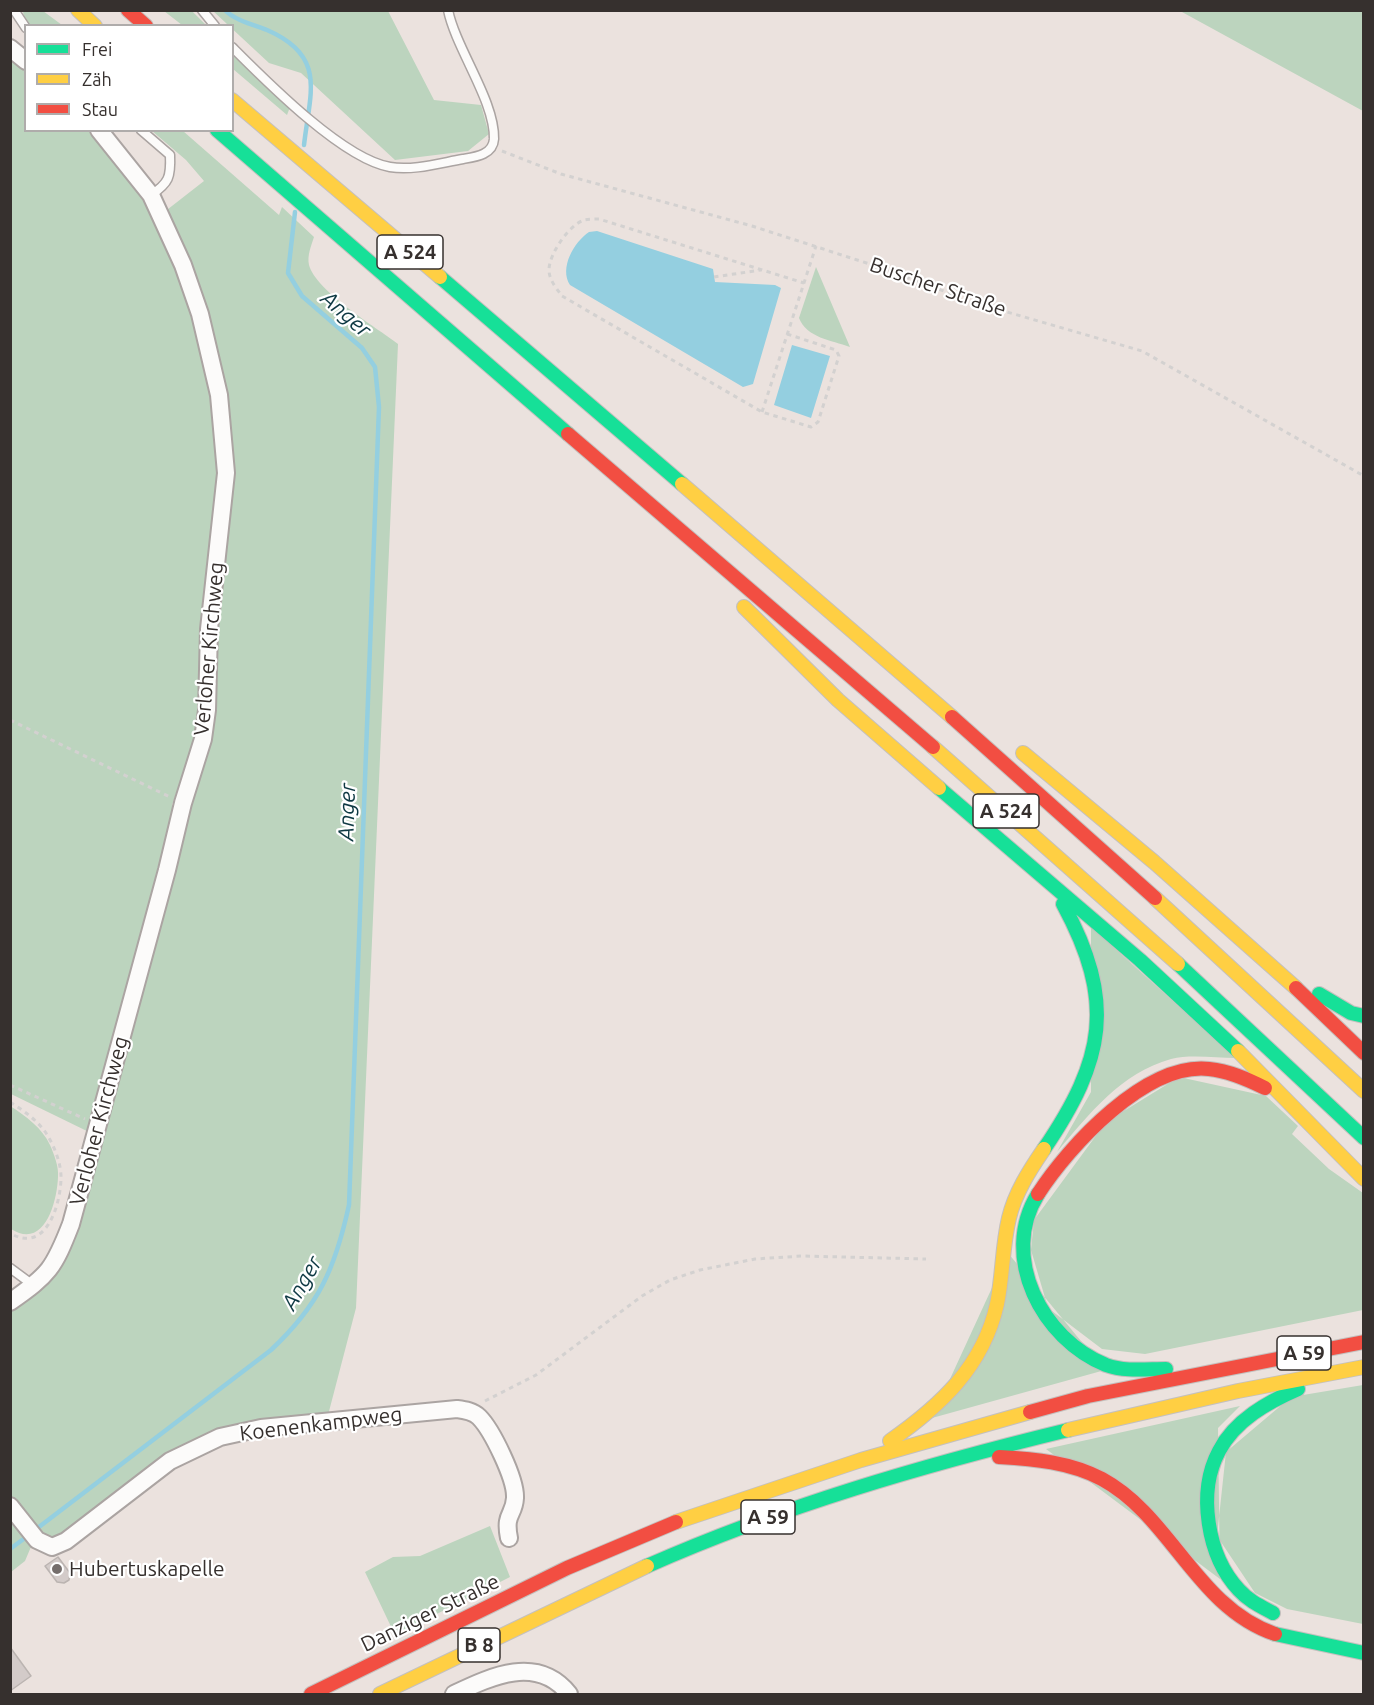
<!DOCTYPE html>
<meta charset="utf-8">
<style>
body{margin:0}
#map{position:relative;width:1374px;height:1705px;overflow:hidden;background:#ebe2de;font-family:Ubuntu,sans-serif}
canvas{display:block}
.frame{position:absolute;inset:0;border:12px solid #36302e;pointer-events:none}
.legend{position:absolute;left:24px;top:24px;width:210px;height:108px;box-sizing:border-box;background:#fff;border:2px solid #afacab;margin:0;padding:8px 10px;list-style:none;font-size:18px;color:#36302e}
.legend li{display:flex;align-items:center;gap:12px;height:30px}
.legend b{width:30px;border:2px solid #afacab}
</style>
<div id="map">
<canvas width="1374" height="1705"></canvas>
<div class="frame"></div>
<ul class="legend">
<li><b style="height:8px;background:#16e098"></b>Frei</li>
<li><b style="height:8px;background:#ffcf43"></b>Zäh</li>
<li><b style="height:8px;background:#f24e42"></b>Stau</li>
</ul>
</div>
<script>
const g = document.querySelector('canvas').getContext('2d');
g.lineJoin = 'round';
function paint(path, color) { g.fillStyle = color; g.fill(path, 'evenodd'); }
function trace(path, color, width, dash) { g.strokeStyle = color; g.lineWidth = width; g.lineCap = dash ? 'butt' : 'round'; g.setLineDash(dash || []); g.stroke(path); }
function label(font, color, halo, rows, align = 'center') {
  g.font = font + ' Ubuntu,sans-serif'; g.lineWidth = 4.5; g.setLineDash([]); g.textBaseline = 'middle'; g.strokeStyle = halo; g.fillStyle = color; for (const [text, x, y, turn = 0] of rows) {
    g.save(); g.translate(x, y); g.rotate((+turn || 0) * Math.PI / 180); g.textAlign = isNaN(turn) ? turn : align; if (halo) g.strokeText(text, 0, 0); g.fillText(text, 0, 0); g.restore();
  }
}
paint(new Path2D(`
 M1183,10L1363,11V111L1182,12Z
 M23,11H43L62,25H30L24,19Z
 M164,11H192L206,25H182Z
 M213,11H388L434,100L481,105L489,134L468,151L395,160L301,73L269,63Z
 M10,53L25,66L26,130L94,131L112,151L175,246L222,442L205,710L172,805L176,810L93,1134L11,1094Z
 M232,53L290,107L287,115L233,69Z
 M152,131H183L279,215L282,207L314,237C311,246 307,256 309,265C316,291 376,327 398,344L356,1308L327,1419L218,1436L63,1539L44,1542L11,1501V1305L47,1276L204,740L227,439L163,213L204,181L186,160Z
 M816,267L850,347C831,340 807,338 799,318Z
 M1091,927L1236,1058C1216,1058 1190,1054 1171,1059C1121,1073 1089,1114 1057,1152L1091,1092Z
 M1179,1077L1266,1096L1298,1126L1292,1134L1329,1169L1363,1193V1310L1145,1354L1102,1349L1048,1308L1031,1250L1034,1220L1106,1122Z
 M10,1106C26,1116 42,1128 50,1145C54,1154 59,1167 58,1177C57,1203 44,1250 11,1229Z
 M1008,1253L1105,1370L932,1418Z
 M1363,1385V1624L1287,1609L1255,1593L1217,1536L1226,1452L1291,1397Z
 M1240,1406L1218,1428L1220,1579L1046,1449Z
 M10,1510L33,1542L25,1561L11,1572Z
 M490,1526L510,1577L395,1635L365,1572L393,1557L420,1556Z`), '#bcd4be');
paint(new Path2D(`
 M597,231L713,269L715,282L775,285L781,288L753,384L743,387L570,285C559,268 574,242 589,232Z
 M792,345L830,356L811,418L774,405Z`), '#94cfe0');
trace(new Path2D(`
 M225,10C234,20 254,25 267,30C327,56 310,92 304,145
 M35,1530L271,1350C319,1305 335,1269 349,1205L379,407L375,367L362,348L302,296L288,273L295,212
 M10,1549L29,1535`), '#94cfe0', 4.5);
const building = new Path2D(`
 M58,1557L70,1573L69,1580L64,1583L57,1582L45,1566Z
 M10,1647L31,1676L10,1691Z`);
paint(building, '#d3cbc9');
trace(building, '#bbb4b1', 1.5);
const lane = new Path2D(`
 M14,10L26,28
 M202,10L215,26
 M232,47C267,82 343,159 390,167C413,171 440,163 463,159C475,157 493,155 494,139C495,101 456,49 448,10
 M141,130L170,155C171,177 169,183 151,195
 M10,1268L33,1285`);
const street = new Path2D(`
 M10,48L26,61
 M10,1302C49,1275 54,1268 71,1224L167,870L183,803L203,739L207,710L209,629L226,473L219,395L200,314L183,265L151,195L99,130
 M10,1506L37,1540L52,1547L66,1541L170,1461L220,1437L261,1428L457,1409C465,1410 473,1411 479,1417C492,1430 516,1479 515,1498C514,1516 504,1513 509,1538
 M454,1694C490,1677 537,1654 569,1694`);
const fast = new Path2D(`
 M217,130L568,434
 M440,277L682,484
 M939,788L1140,960L1238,1051
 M1178,964L1364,1138
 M1319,994L1351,1013L1364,1016
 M1044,1149C1105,1059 1116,1002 1063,904
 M1038,1194C999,1257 1042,1339 1106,1365C1125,1372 1147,1369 1166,1369
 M647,1566C783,1506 924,1465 1068,1430
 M1273,1613C1260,1606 1249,1601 1239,1590C1207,1556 1197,1492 1219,1451C1235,1420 1268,1402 1298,1389
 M1275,1634L1364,1653`);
const slow = new Path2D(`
 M78,10L95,26
 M232,100L440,277
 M682,484L952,717
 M744,607L838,700L939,788
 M933,747L1178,964
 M1023,753L1154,862L1296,988
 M1155,898L1364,1091
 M1238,1051L1364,1179
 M1068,1430L1238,1391L1364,1367
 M890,1441C940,1406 983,1367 997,1304C1003,1276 1002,1247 1009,1218C1015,1193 1029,1171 1044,1149
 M676,1522L861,1460L1030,1412
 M380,1694L647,1566`);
const jam = new Path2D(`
 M128,10L146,26
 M568,434L933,747
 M952,717L1155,898
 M1296,988L1364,1053
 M1038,1194C1069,1146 1146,1062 1209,1069C1229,1071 1247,1079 1265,1088
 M1030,1412L1088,1396L1364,1342
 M999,1457C1034,1459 1070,1462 1102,1479C1172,1517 1196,1607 1275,1634
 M311,1694L567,1568L676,1522`);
trace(lane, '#aba4a2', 11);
trace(street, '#aba4a2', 20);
trace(fast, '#c4c0be', 16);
trace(slow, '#c4c0be', 16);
trace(jam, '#c4c0be', 16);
trace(new Path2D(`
 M502,151L561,174L752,226L882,268L976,303L1142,351L1364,476
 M714,277L761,270
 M787,334L836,350L839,356L818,422L811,427L762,412L562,296C557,289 549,280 549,270C549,254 569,225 584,220C589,219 594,219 599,219L804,283
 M762,412L816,246
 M10,720L170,797
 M10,1085L85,1119
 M10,1102C24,1111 37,1120 46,1133C54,1145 61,1163 61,1177C61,1204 46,1255 10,1233
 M485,1401L536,1375L642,1296L670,1280L700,1270L755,1259L802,1256L926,1259`), '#d3d1d0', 3, [4.5, 4.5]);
trace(lane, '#fcfbfa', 8);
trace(street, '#fcfbfa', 16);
trace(fast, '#16e098', 14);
trace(slow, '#ffcf43', 14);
trace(jam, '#f24e42', 14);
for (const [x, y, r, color] of [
 [57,1569,6,"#756e6c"]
]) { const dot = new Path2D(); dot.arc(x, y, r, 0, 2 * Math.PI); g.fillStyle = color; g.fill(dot); trace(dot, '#fff', 2); }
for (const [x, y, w] of [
 [410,252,66],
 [1006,811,66],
 [1304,1353,54],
 [768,1517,54],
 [479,1645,42]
]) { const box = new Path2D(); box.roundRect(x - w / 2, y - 17, w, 34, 4.5); g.fillStyle = '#fff'; g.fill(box); trace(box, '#36302e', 1.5); }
label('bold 20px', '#36302e', null, [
 ["A 524",410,252],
 ["A 524",1006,811],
 ["A 59",1304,1353],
 ["A 59",768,1517],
 ["B 8",479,1645]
]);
label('21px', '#36302e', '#fff', [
 ["Buscher Straße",938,287,19],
 ["Verloher Kirchweg",209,649,-85],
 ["Verloher Kirchweg",99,1121,-75],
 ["Koenenkampweg",321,1424,-7],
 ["Danziger Straße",430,1613,-26]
]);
label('21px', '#36302e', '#fff', [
 ["Hubertuskapelle",69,1569]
], 'left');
label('italic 22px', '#0e3943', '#fff', [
 ["Anger",346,314,41],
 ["Anger",347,812,-88],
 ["Anger",302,1283,-60]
]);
</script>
